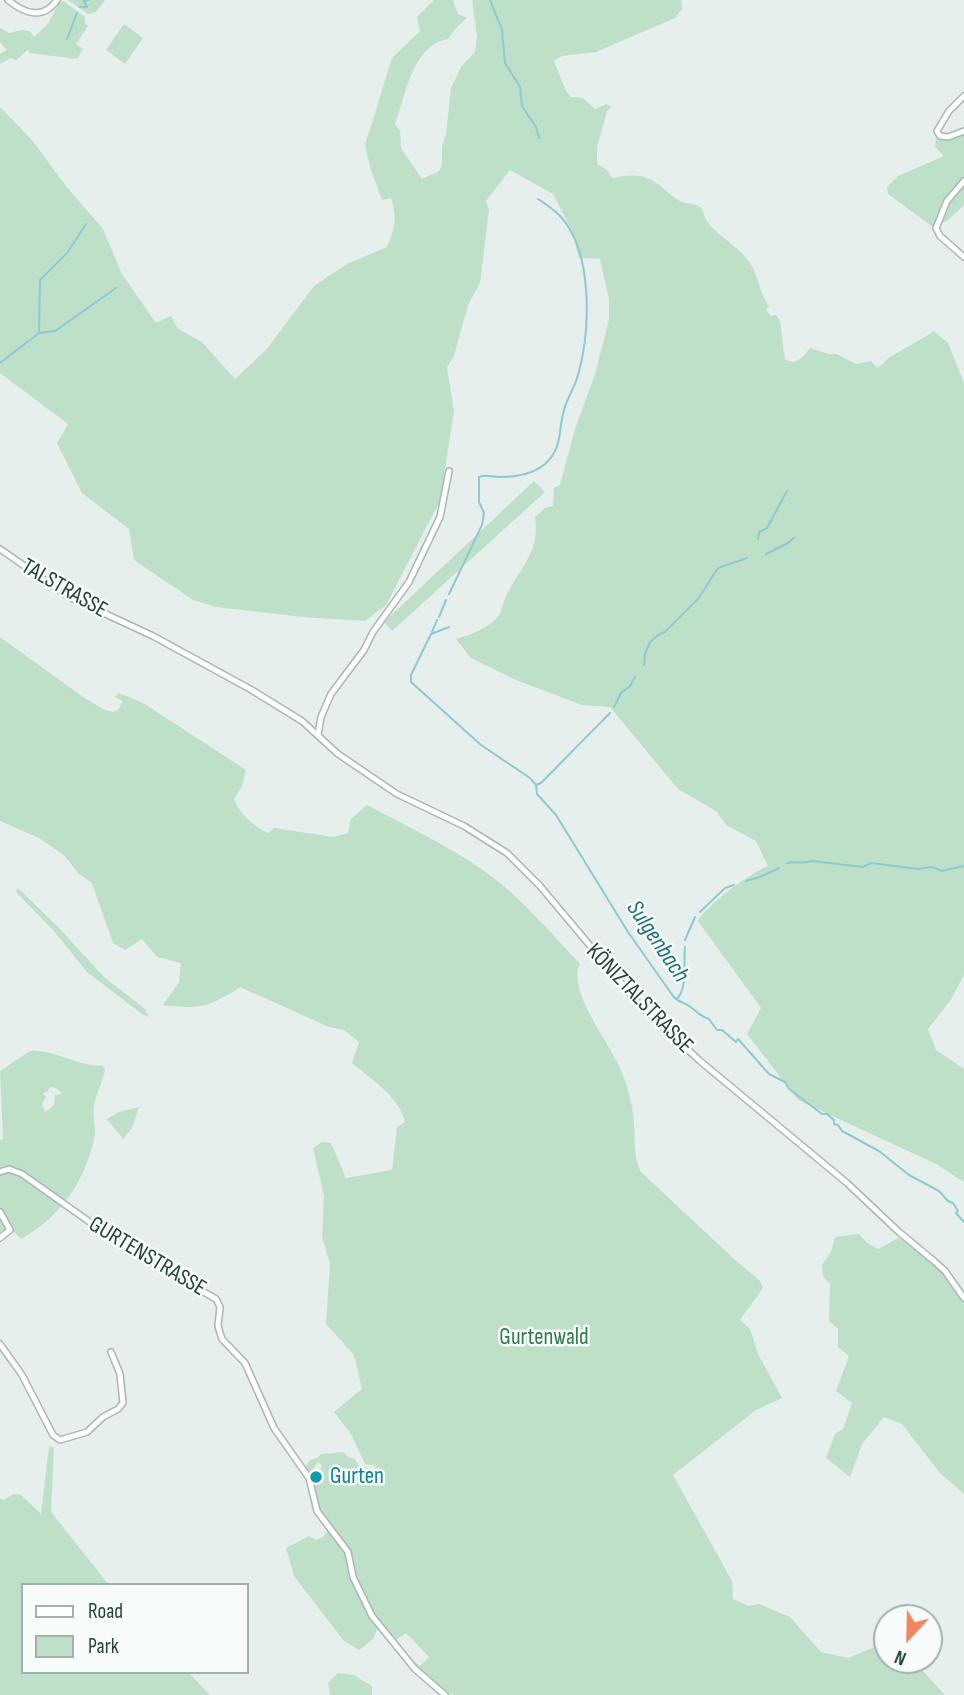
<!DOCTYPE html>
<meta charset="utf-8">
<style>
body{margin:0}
#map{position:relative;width:964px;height:1695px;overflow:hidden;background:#e6efeb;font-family:"Sofia Sans Condensed",sans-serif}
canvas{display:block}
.legend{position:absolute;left:21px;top:1583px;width:228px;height:91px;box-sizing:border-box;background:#f7fbf9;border:2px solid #a3b1ad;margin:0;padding:9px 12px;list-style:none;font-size:21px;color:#24423a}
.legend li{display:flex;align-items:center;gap:14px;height:35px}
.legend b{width:35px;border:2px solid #a3b1ad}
.north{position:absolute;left:873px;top:1604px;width:70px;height:70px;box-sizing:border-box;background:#f7fbf9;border:2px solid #a3b1ad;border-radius:50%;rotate:202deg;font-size:19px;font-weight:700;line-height:28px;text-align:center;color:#24423a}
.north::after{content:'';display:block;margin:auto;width:24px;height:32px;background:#f4845f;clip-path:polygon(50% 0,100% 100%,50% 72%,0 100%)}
</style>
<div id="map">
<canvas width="964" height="1695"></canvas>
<ul class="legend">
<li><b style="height:9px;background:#fff"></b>Road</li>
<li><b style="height:19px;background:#bfe0c8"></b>Park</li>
</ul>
<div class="north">N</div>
</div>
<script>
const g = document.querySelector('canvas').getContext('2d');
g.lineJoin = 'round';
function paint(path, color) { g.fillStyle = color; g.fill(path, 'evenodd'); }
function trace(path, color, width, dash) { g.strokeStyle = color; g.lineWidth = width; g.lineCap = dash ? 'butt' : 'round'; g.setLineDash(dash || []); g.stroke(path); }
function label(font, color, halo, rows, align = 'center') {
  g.font = font + ' "Sofia Sans Condensed",sans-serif'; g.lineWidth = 5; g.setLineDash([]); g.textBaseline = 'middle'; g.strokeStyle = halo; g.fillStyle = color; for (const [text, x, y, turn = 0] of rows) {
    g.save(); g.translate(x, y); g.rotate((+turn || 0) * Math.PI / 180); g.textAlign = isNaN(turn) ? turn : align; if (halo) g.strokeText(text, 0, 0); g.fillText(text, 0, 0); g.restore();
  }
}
paint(new Path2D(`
 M68,0H105L96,12L88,14Z
 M434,0H453L458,14L467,18L457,27L448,39C412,45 406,96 395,124L400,131L401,148L422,179L439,171L442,165V146L446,134L451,88L461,67L475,52L477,37L472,0H681L682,9L675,18L596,52L562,56L554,61L566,91L571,97L583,98L595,109L607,104L611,107L607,111L597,148V164L607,170L612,178C625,176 637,173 649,179C660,183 669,195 680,201C686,204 695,203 700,207C705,211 703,216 707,221C716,235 739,246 750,263C759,277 759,293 769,306L766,310L771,316L776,315L780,321L785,360L794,362L802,358L810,348L829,354H837L856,364L871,361L877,368C883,365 885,360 890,357C905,348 920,340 934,331L948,343L964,383V975L950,1001L928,1029L936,1050L964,1069V1182L936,1164L798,1100L747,1034L761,1008L698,921C708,904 750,873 768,866L756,841L726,825L716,811L678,789L610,707L582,705L516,680L471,658L456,639C470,635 490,628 499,615C502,610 503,603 505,599C518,569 541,553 535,517L545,508L553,506L554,488L560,485L575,429L595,374L609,320V300L600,259L579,258L572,231L553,194L510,170L486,201L489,210L480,283L468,305L454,356L447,367L454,411L440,501L386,605L365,621L303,617L216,607L193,600L134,560L129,529L82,493L57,443L68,424L0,373V107L32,140L66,186L103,229L122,274L156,323L171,316L178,329L202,342L235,379L266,350L314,286L347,264L387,247C395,229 397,217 391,198L382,200L371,170L365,145L392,58L420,31L417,17Z
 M63,1L85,17V23L88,26L76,44L83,49L77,59L29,53V49L16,60L10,58L0,64V54L7,50L0,42V28L9,33L22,30L30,31L34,37L48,24L59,3Z
 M124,24L143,38L125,64L106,50Z
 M964,133V205L948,220L933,227L888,194L887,187L898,176L944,156L935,147L936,139L947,140Z
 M534,481L545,492L392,631L384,622Z
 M0,637L86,699L105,710L113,712L118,710L123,701L115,697L119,693L143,703L246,770L242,786L234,799C240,814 253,826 268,833L274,828L334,837L348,833L351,819L367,805C406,826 448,845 484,871C520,896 550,932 580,964C567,989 606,1038 617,1062C625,1078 631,1096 633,1114C636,1133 632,1155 641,1172L733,1258L760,1281L763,1288L740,1320L750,1329L758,1354L782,1398L756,1410L673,1475L732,1581L733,1599L749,1606L759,1604L790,1617L821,1652L848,1658L887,1642V1660H913L945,1695H453V1693L448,1695L410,1661L411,1659L420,1666L429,1657L406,1633L393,1642L373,1614L355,1578L352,1561L318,1509L314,1487L322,1465L318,1462C312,1469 313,1474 312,1480L305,1468L310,1460L317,1458L321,1454L344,1452L348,1457L355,1459L358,1465L373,1470L377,1466L365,1464L351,1434L334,1412L362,1389L354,1355L326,1324L330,1264L322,1236L324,1196L313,1148L322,1142L331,1143L346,1178L392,1170L397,1127L405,1122C399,1096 372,1080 352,1063L359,1042L344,1030L329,1027L240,987C210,1007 199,1010 163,1005L179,982L181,963L157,957L142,939L125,950L113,943L92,883L79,874L64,855L39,838L0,821Z
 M18,888L59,928L104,977L145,1009L149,1017L142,1014L87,972L54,931L18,894L16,890Z
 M30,1051C55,1049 83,1069 102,1065L105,1070C103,1082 96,1094 94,1106C92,1115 96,1124 95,1133C87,1179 62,1216 21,1239L11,1229L4,1235L0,1232V1140L3,1139L0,1071ZM50,1087L56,1088L62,1094L55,1095L54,1105L45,1112L42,1104L46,1097L43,1093L47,1092Z
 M139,1107L132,1128L123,1139L107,1119L119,1112Z
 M859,1234L867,1243L878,1249L898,1238C924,1246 950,1275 964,1298V1494L940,1473L902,1424L884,1417L862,1444L850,1477L826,1458L835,1434L843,1429L852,1403L836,1391L849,1356L838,1347V1329L829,1321L830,1284L823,1276L822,1265L831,1252L835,1237Z
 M49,1446L54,1448L51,1512L109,1585H23V1672H188L210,1695H0V1498L4,1500L13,1494L21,1495L41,1514Z
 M328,1530L346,1553L378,1627L373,1639L359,1650L344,1641L294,1576L286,1548L309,1536L316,1540L323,1537Z
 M338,1673L354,1675L372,1686V1695H330L328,1683Z`), '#bfe0c8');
trace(new Path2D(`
 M490,0L502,30L505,63L520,87L522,106L536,127L539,138
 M80,7H87L84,1L89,0
 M67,39L77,13
 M39,332L40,280L67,253L86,224
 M0,363L39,333L55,331L116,288
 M758,539L759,532L767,528L787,491
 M766,554L788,543L794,538
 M449,594L482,525L484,513L479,502V477C487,474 491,477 500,477C515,477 533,474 545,464C563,448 558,430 564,410C567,398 575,387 578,375C590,334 592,265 569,228C562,215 550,207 538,199
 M439,617L446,600
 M449,627L431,634L411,675V682L481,745L530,778L536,785L537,794L556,815L628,932L673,996C678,1002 683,1002 689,1006C697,1011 699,1016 709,1019L717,1030H722L736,1042L738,1039L769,1074L785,1082L789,1089L822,1114H827L834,1120V1124L838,1125L842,1131L879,1151L909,1175L939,1191L948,1201L953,1203L958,1211L956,1213L964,1222
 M432,632L437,620
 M644,665L645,654L650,642L658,635L665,632L698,599L718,568L747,558
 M614,707L621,693L630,686L635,677
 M536,785L541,783L610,713
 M787,863C796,861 803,864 812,861L863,867L871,863L918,869L932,867L942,871L964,866
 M746,881L760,877L779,868
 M700,912L725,888L734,885
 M685,940L695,917
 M677,999C688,987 683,963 685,947`), '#8ec9d4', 2);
const minor = new Path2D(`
 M8,0C25,14 43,20 57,0
 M964,96L949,111L937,131L940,136L948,137L964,131
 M964,181L947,201L936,228L940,236L964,257
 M0,549L69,597L153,636L250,689L302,721L338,754L397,794L464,826L507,853L540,886L639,1004L700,1061L847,1183L899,1232L934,1261L945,1271L964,1298
 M318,735L321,717L331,694L364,650L373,632L409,582L440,517L449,471
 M0,1172L9,1169L22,1174L125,1247L216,1299L220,1307L218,1326L222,1339L245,1363L274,1428L309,1478L317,1511L348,1552L353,1577L372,1616L415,1669L445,1695
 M0,1212L10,1230L0,1238
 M0,1344L22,1375L53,1435L60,1440L87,1432L103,1417L118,1409L123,1403L120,1374L111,1352`);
trace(minor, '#a8b8b2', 8);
trace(minor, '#fff', 5);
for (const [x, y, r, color] of [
 [316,1477,7,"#0f9aa8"]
]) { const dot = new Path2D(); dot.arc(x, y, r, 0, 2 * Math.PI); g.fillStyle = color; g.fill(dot); trace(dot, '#f7fbf9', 2.5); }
label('23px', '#24423a', '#f7fbf9', [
 ["TALSTRASSE",64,589,30],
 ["KÖNIZTALSTRASSE",639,999,46],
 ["GURTENSTRASSE",147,1257,31]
]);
label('23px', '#2d7a4b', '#f7fbf9', [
 ["Gurtenwald",544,1338]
]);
label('23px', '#0d838f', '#f7fbf9', [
 ["Gurten",330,1477]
], 'left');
label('italic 24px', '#1c6f80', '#f7fbf9', [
 ["Sulgenbach",657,942,56]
]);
</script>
